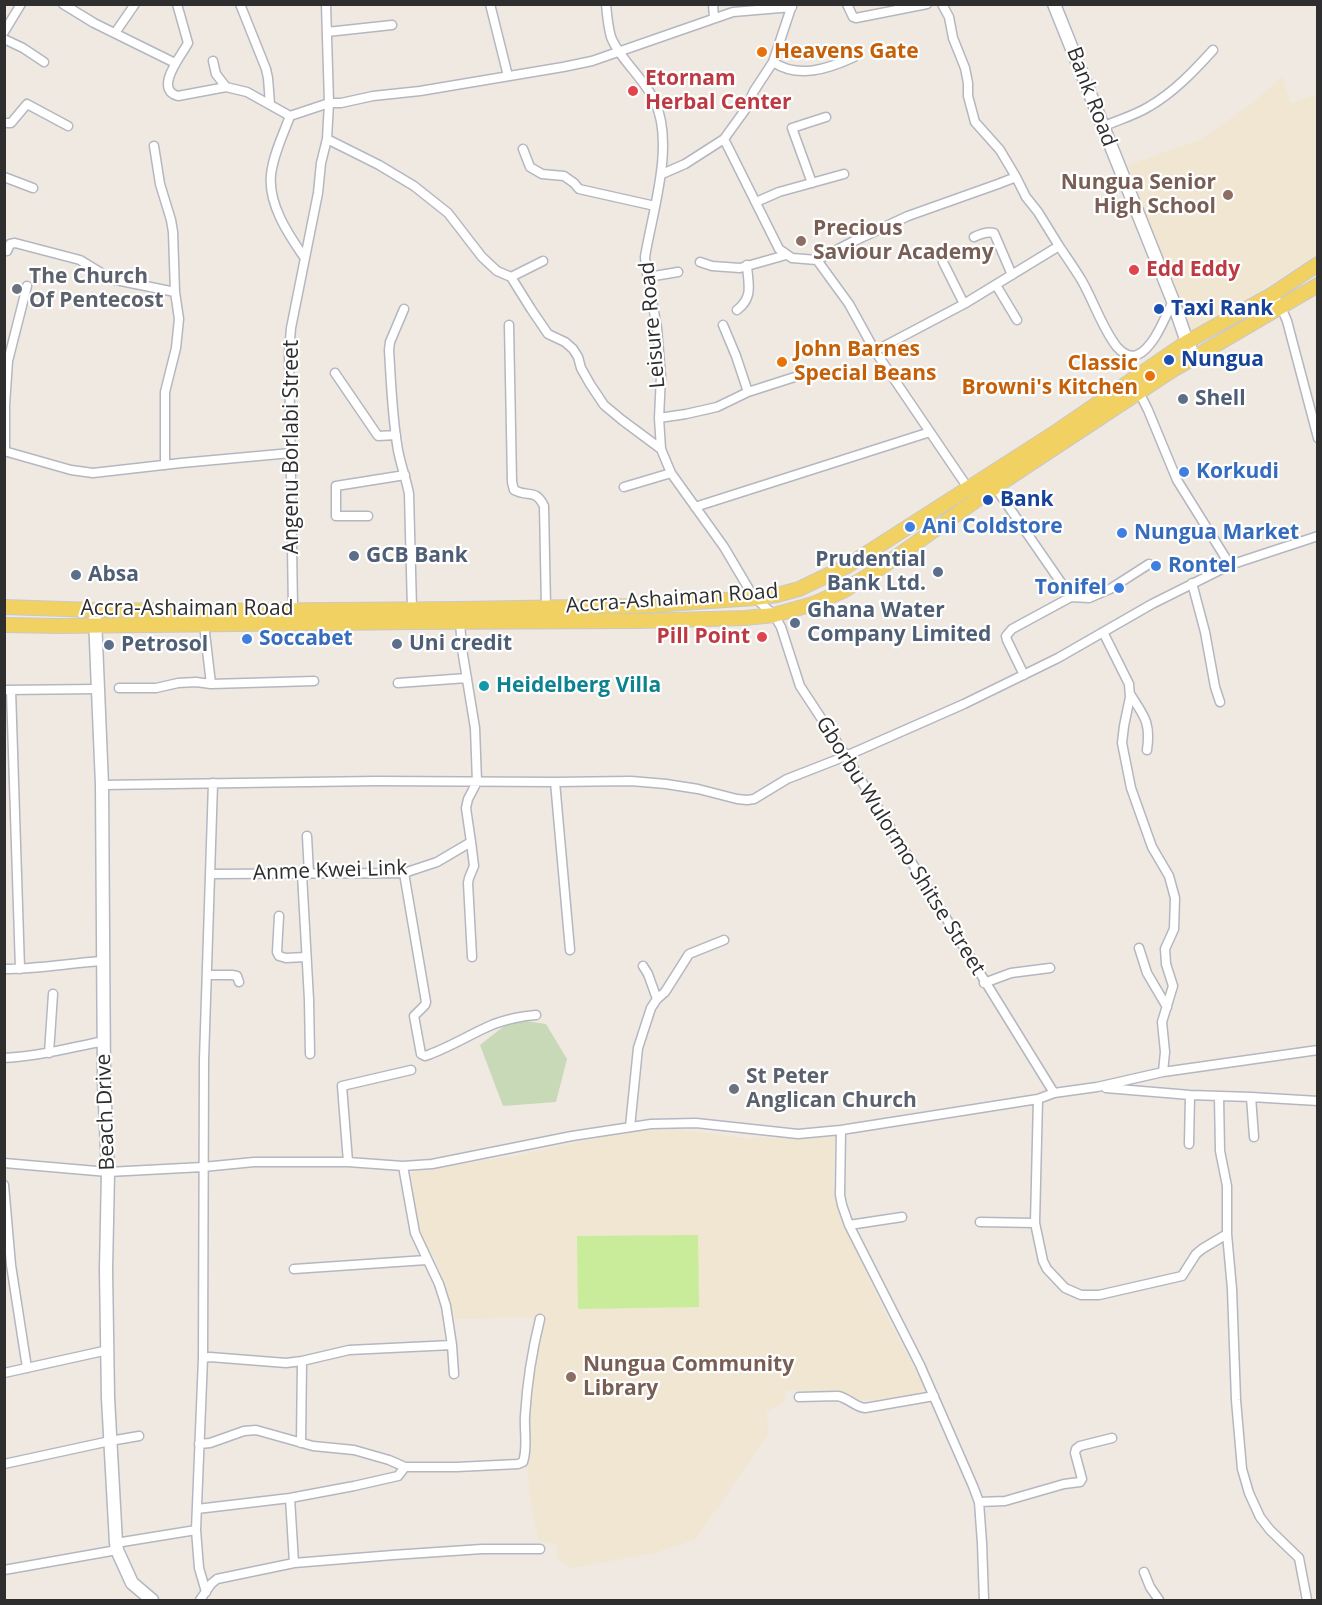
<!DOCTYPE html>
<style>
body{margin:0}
#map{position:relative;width:1322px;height:1605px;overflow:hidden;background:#efe9e1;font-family:"Open Sans",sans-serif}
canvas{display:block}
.frame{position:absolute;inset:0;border:6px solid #2e2e2e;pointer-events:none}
</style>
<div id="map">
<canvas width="1322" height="1605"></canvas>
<div class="frame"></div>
</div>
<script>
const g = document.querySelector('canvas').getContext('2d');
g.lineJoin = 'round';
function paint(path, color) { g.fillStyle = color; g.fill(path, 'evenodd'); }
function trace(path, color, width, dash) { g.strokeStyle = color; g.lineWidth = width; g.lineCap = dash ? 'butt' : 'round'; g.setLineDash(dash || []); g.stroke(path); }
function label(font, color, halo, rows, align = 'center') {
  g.font = font + ' "Open Sans",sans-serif'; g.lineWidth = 4.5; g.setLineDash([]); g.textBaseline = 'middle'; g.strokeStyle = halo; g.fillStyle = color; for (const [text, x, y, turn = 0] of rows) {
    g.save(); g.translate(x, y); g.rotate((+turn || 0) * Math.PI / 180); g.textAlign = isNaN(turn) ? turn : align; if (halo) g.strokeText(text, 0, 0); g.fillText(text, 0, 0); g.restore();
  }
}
paint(new Path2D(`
 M1282,77L1291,103L1317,94V96L1318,166L1315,168L1318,174L1317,254L1248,299L1250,304L1192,336L1128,165L1202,139L1251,104Z
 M677,1129L745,1138L835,1137L833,1188L843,1223L886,1315L924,1387L914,1397L858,1400L847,1393L786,1390L784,1403L767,1411L768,1434L696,1539L655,1553L571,1568L557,1558L558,1545L539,1541L529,1495L527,1414L534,1336L533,1317L454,1319L436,1259L418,1239L411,1172L526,1154L621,1132Z`), '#f0e6d1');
paint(new Path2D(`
 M513,1019L546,1024L567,1059L556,1102L503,1106L480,1045Z`), '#c8d9b8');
paint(new Path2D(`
 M698,1235L699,1307L578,1309L577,1236Z`), '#c9ec9a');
const street = new Path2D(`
 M63,4L94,23L175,63
 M177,4L188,43C182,55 153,89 178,96L226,87L247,92L290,116
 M240,4L266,69L268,78L270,104
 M490,4L508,76
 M606,4C607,15 608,27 611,37C620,60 645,79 655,102C675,145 652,213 645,257L646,268L657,328L661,376L659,418L661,449L671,473L724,547L750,591L755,598L774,615L781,627L800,686L846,756L1054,1093
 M713,4L714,18
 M847,4L853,17L856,18L927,4
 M942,4L949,17L953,38L965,68L968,83V96L975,122L1000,150L1016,177
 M4,32L21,4
 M327,32L392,25
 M115,33L135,4
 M4,39L23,48L44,62
 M213,61L216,74L226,87
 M773,62C798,79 828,69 854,57
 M290,116L329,103H341L373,96L420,91L563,67L592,61L733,12L792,7
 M290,116C283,135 273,155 271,175C268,204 288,234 304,257
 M4,123H11L27,104L68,126
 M1102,127C1118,120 1136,115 1150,106C1174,92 1194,71 1213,50
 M327,139L379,165L414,186L448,213L482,257L497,271L511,277L543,261
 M724,139L779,249L792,258L817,260L852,242L908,216L998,184L1016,177L1026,197L1038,212L1059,246L964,304L875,351L849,304L817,260
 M154,146L160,184L171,220L173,232L175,292L179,319L176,348L165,392V465
 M523,149L530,167L542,174L564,176L574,183L579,189L655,206
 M662,174L685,164L724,139L745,110L754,91L773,62L792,5
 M4,177L33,188
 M812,183L792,128L826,117
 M756,202L779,192L844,174
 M974,237C980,234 987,231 994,233L1012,275
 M1059,246C1067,258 1075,269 1082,281C1094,302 1102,328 1117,347C1121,352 1130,358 1137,355C1154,348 1165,317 1173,301
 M7,251L10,244L15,243L80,260L111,279L175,292
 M700,262L712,266L740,268L786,255
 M943,262L964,304
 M511,277L531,309L548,334L565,342L573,349L578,357L581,368L590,384L604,405L622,420L661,449
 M648,277L678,272
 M996,285L1017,320
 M1273,294L1281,307L1287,321L1318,438
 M404,309L390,342L389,350C391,381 392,413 397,444C399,461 406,477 409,494L412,609
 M737,310C754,297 748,284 747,265
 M509,325L512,482L514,490C529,498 535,488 544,506L546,607
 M723,325L736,356L748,392
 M875,351L968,488
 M335,373L378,436L396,435
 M1139,392L1148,410L1177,480L1230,565
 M659,418L686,414L717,407L748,392L801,375
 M4,451L71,470L93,473L181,463L291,453
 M5,451V405L8,361L27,286
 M624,487L671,473
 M995,487L1071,597
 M695,507L930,432
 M368,516H336V486L405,475
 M1192,583L1205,632L1215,687L1220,702
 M293,610L289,352L291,328L318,193L321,163L327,139L329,103L326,4
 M204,624L211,684L314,681
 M1103,632L1129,684L1130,697L1124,726L1122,743L1131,788L1152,847L1169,876L1175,898L1174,929L1165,949L1166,964L1173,986L1162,1022L1165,1052L1163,1072
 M1024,675L1007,640L1006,636L1012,629L1071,597L1089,598L1110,589L1149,564
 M398,683L467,678
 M119,688H156L178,683L196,682L211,684
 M4,690L98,689
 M11,690L20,969
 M1130,694C1144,716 1151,722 1147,750
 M555,782L631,781L666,784L698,789L737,799L747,800L754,799L787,779L846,756L964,704L1058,658L1152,604L1230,565L1318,536
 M102,785L376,781L555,782L570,950
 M307,836L309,874
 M471,842L474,866L469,878L468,883L472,957
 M404,873L426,1002L425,1005L414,1016L421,1054L425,1056C449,1048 470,1034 494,1024C508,1019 522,1016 536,1015
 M210,874L404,873L437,862L471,842L466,808L468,799L477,782L475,728L462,649L460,622
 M302,874L309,1000L310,1054
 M279,916L277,952L279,956L286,958L306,957
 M1139,948L1147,973L1167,1007
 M643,966L648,974L657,999
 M4,969C37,969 70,963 103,961
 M207,975H232L237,976L239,982
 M984,983L1011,973L1050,968
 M49,1053L53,994
 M4,1058C38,1056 71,1048 104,1041
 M1106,1088L1190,1095L1251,1097L1318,1101
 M1219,1096L1220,1151L1227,1186V1234L1232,1289L1236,1400L1242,1469L1249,1493L1260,1517L1270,1530L1299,1558L1307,1600
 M1251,1097L1254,1137
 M1038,1099L1035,1223L1043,1261L1047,1269L1065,1288L1081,1295H1099L1182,1276L1196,1254L1202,1249L1227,1234
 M630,1127L638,1048L651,1008L657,999L665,992L689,954L724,940
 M841,1130L840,1195L842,1205L849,1225L920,1365L973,1486L979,1502L982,1543L984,1600
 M1189,1144L1190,1095
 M348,1162L342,1086L411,1070
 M4,1163L108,1172L203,1167L254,1162H348L403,1166L432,1164L572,1136L651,1124L696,1123L798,1134L841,1130L1038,1099L1054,1093L1097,1087L1163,1072L1318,1050
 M403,1166L415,1233L439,1284L446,1306L452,1345L454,1374
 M4,1185L11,1265L27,1368
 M980,1222L1035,1223
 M849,1225L902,1217
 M294,1269L426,1260
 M203,1358L210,1357L286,1363L302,1361L349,1350L452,1345
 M4,1373L108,1350
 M799,1397L838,1396C848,1398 855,1407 865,1408L934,1396
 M301,1443L302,1361
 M199,1444L210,1443L244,1431L256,1430L313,1446L354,1450L389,1460L405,1467H457L518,1464L523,1462C528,1447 524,1431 525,1416C527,1383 532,1351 540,1319
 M4,1464L110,1441L139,1436
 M290,1498L294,1563
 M979,1502L1005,1501L1064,1484L1080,1482L1082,1479L1075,1453L1076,1449L1080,1446L1112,1438
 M197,1509L290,1498L354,1486L398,1476L405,1467
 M116,1543L196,1530
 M4,1570L117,1550
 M1144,1572L1150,1587L1159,1600
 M206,1592L199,1568L196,1530L203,1358L204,1060L213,783
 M200,1600L211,1584L217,1579L294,1563L393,1555L482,1549H540`);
const secondary = new Path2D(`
 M1054,4L1173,301L1187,342L1195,357
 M95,618L102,785L104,1082L108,1172L106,1270L108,1398L116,1543L117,1550L132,1583L152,1600`);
const primary = new Path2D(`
 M4,607L95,610L201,611L459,609L638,606L755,598L777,595L799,589L847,566L1053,434L1187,342L1273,294L1318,264
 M4,625L60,626L414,622L639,621L745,618L774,615L813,604L843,591L882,567L995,487L1171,371L1318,285`);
trace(street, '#b4b7c1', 11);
trace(secondary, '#b4b7c1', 15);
trace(primary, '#c9c9c9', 16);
trace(street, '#fff', 8);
trace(secondary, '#fff', 12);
trace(primary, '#f2d163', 14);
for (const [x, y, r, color] of [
 [762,52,6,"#e8710a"],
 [633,91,6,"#e0444e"],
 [1228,195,6,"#8d6e63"],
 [801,241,6,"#8d6e63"],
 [1134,270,6,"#e0444e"],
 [17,289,6,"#6b7280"],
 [1159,309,6,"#1a4fb4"],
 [1169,360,6,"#1a4fb4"],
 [782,362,6,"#e8710a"],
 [1150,376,6,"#e8710a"],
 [1183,399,6,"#5c6f8a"],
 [1184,472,6,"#3f7fe0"],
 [988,500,6,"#1a4fb4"],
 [910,527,6,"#3f7fe0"],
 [1122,533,6,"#3f7fe0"],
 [354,556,6,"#5c6f8a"],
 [1156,566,6,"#3f7fe0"],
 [938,572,6,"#5c6f8a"],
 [76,575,6,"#5c6f8a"],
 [1119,588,6,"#3f7fe0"],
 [795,623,6,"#5c6f8a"],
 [762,637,6,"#e0444e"],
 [247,639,6,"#3f7fe0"],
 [397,644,6,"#5c6f8a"],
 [109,645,6,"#5c6f8a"],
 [484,686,6,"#0f9aa8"],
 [734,1089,6,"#6b7280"],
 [571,1377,6,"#8d6e63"]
]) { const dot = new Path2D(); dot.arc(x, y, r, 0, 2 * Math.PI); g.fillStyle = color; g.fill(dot); trace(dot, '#fff', 2); }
label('bold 21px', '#c56008', '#fff', [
 ["Heavens Gate",774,52],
 ["John Barnes",794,350],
 ["Special Beans",794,374],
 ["Classic",1138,364,"right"],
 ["Browni's Kitchen",1138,388,"right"]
], 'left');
label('bold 21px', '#be3a42', '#fff', [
 ["Etornam",645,79],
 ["Herbal Center",645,103],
 ["Edd Eddy",1146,270],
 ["Pill Point",750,637,"right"]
], 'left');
label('21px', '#2e2e2e', '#fff', [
 ["Bank Road",1091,97,69],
 ["Leisure Road",653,325,-95],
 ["Angenu Borlabi Street",292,447,-90],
 ["Accra-Ashaiman Road",672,599,-4],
 ["Accra-Ashaiman Road",187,609],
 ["Gborbu Wulormo Shitse Street",900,846,58],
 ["Anme Kwei Link",330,871,-2],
 ["Beach Drive",106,1112,-92]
]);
label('bold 21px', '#785e54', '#fff', [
 ["Nungua Senior",1216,183,"right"],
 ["High School",1216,207,"right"],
 ["Precious",813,229],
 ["Saviour Academy",813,253],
 ["Nungua Community",583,1365],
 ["Library",583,1389]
], 'left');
label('bold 21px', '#5b616d', '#fff', [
 ["The Church",29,277],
 ["Of Pentecost",29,301],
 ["St Peter",746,1077],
 ["Anglican Church",746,1101]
], 'left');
label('bold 21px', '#164399', '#fff', [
 ["Taxi Rank",1171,309],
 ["Nungua",1181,360],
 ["Bank",1000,500]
], 'left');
label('bold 21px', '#4e5e75', '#fff', [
 ["Shell",1195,399],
 ["GCB Bank",366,556],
 ["Prudential",926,560,"right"],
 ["Bank Ltd.",926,584,"right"],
 ["Absa",88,575],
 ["Ghana Water",807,611],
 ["Company Limited",807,635],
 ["Uni credit",409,644],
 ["Petrosol",121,645]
], 'left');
label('bold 21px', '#366cbe', '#fff', [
 ["Korkudi",1196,472],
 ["Ani Coldstore",922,527],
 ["Nungua Market",1134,533],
 ["Rontel",1168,566],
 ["Tonifel",1107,588,"right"],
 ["Soccabet",259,639]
], 'left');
label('bold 21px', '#0d838f', '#fff', [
 ["Heidelberg Villa",496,686]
], 'left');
</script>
